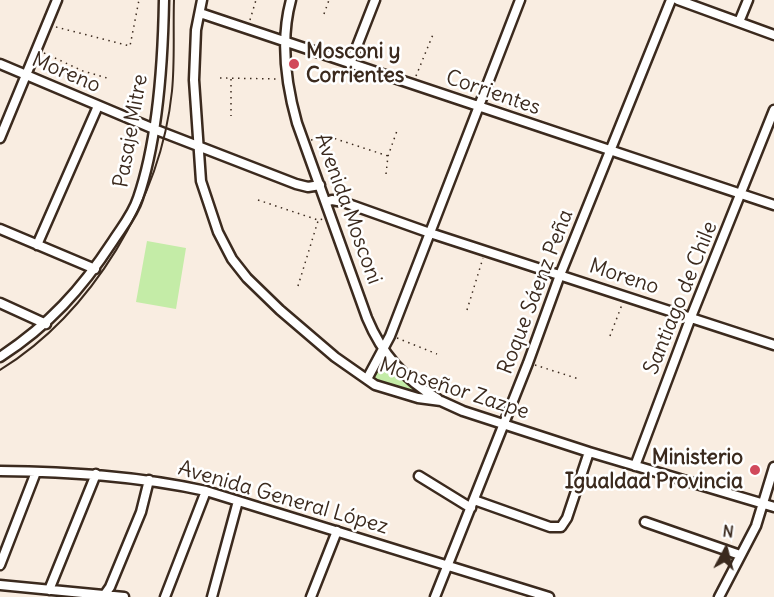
<!DOCTYPE html>
<meta charset="utf-8">
<style>
body{margin:0}
#map{position:relative;width:774px;height:597px;overflow:hidden;background:#f9ede1;font-family:Delius,sans-serif}
canvas{display:block}
.north{position:absolute;left:696px;top:519px;width:60px;height:60px;-webkit-text-stroke:4px #fff;paint-order:stroke;rotate:7deg;font-size:16px;font-weight:700;line-height:24px;text-align:center;color:#3b2a1e}
.north::after{content:'';display:block;margin:auto;width:21px;height:27px;background:#3b2a1e;clip-path:polygon(50% 0,100% 100%,50% 72%,0 100%)}
</style>
<div id="map">
<canvas width="774" height="597"></canvas>
<div class="north">N</div>
</div>
<script>
const g = document.querySelector('canvas').getContext('2d');
g.lineJoin = 'round';
function paint(path, color) { g.fillStyle = color; g.fill(path, 'evenodd'); }
function trace(path, color, width, dash) { g.strokeStyle = color; g.lineWidth = width; g.lineCap = dash ? 'butt' : 'round'; g.setLineDash(dash || []); g.stroke(path); }
function label(font, color, halo, rows, align = 'center') {
  g.font = font + ' Delius,sans-serif'; g.lineWidth = 5; g.setLineDash([]); g.textBaseline = 'middle'; g.strokeStyle = halo; g.fillStyle = color; for (const [text, x, y, turn = 0] of rows) {
    g.save(); g.translate(x, y); g.rotate((+turn || 0) * Math.PI / 180); g.textAlign = isNaN(turn) ? turn : align; if (halo) g.strokeText(text, 0, 0); g.fillText(text, 0, 0); g.restore();
  }
}
paint(new Path2D(`
 M147,241L186,248L176,309L136,302Z
 M384,360L406,383L420,393L389,387L374,377Z`), '#c4eca7');
const minor = new Path2D(`
 M202,0L196,30L194,80L201,181L218,232L232,259L247,278L280,310L335,357L375,385L418,398L441,401L463,411L589,452L774,507
 M291,0C280,40 286,84 297,123L367,318C382,354 404,379 438,399
 M678,0L774,35
 M200,13L774,205
 M739,22L748,0
 M0,64L154,129L296,184L308,187L320,185
 M350,64L375,0
 M0,138L57,0
 M326,202L332,200L343,202L430,233L774,345
 M0,229L95,269
 M37,245L98,106
 M0,303L46,324
 M0,357C49,325 81,290 113,241C122,227 133,214 138,198C158,140 163,61 164,0
 M367,379L390,336L520,0
 M635,466L691,317L774,110
 M0,471C70,472 138,476 206,491L549,597
 M419,476L471,508
 M474,500L550,527H561L567,518L589,452
 M645,522L740,555
 M0,565L36,472
 M0,585L124,597
 M49,590L96,474
 M103,597L110,587L141,512L149,480
 M165,597L206,491
 M212,597L238,501
 M311,597L337,531
 M435,597L528,363L560,275L671,0
 M719,597L756,526L774,467`);
trace(minor, '#3b2a1e', 13);
trace(new Path2D(`
 M324,14L329,0
 M250,20L256,0
 M56,27L130,46L139,0
 M44,53L83,71L107,78
 M416,76L434,32
 M220,78L280,79
 M231,79V116
 M311,140L333,138L388,156
 M386,174L388,156L398,128
 M258,200L318,220L323,219
 M298,286L318,221
 M467,310L483,258
 M610,336L623,302
 M397,338L437,354
 M535,365L579,379`), '#3b2a1e', 1.5, [1.5, 4.5]);
trace(minor, '#fff', 8);
trace(new Path2D(`
 M0,370C92,313 161,199 172,91C175,61 173,30 174,0`), '#3b2a1e', 2);
for (const [x, y, r, color] of [
 [294,64,6,"#d1495b"],
 [755,470,6,"#d1495b"]
]) { const dot = new Path2D(); dot.arc(x, y, r, 0, 2 * Math.PI); g.fillStyle = color; g.fill(dot); trace(dot, '#fff', 2); }
label('bold 21px', '#3b2a1e', '#fff', [
 ["Mosconi y",306,52],
 ["Corrientes",306,76],
 ["Ministerio",743,458,"right"],
 ["Igualdad Provincia",743,482,"right"]
], 'left');
label('21px', '#3b2a1e', '#fff', [
 ["Moreno",66,73,23],
 ["Corrientes",493,93,19],
 ["Pasaje Mitre",131,131,-80],
 ["Avenida Mosconi",348,209,70],
 ["Moreno",624,277,18],
 ["Roque Sáenz Peña",536,292,-69],
 ["Santiago de Chile",681,298,-68],
 ["Monseñor Zazpe",454,389,18],
 ["Avenida General López",283,498,16]
]);
</script>
